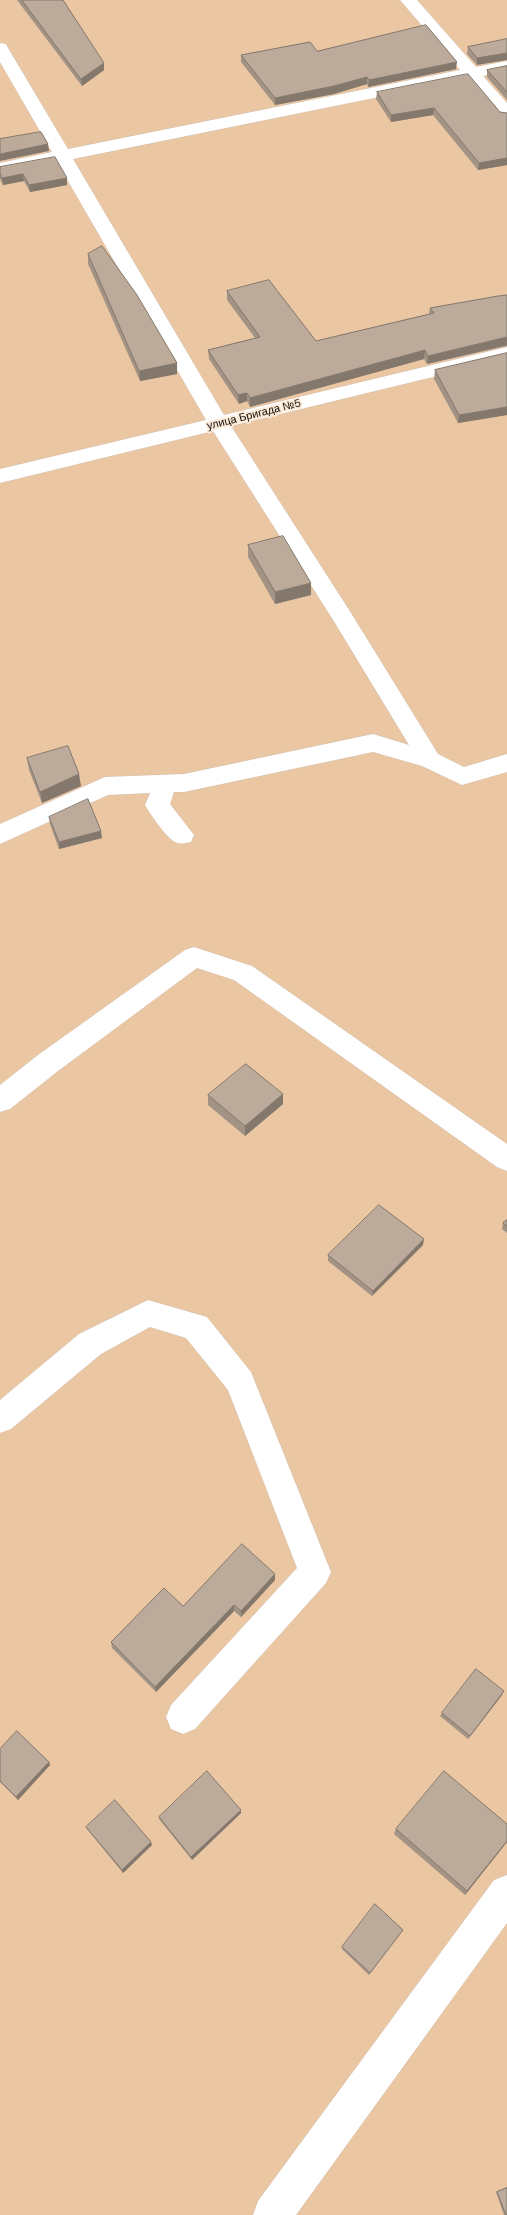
<!DOCTYPE html>
<meta charset="utf-8">
<style>
body{margin:0}
canvas{display:block;background:#fcead9}
</style>
<canvas width="507" height="2215"></canvas>
<script>
const g = document.querySelector('canvas').getContext('2d');
g.lineJoin = 'round';
function paint(path, color) { g.fillStyle = color; g.fill(path, 'evenodd'); }
function trace(path, color, width, dash) { g.strokeStyle = color; g.lineWidth = width; g.lineCap = dash ? 'butt' : 'round'; g.setLineDash(dash || []); g.stroke(path); }
function label(font, color, halo, rows, align = 'center') {
  g.font = font + ' "DM Sans",sans-serif'; g.lineWidth = 4; g.setLineDash([]); g.textBaseline = 'middle'; g.strokeStyle = halo; g.fillStyle = color; for (const [text, x, y, turn = 0] of rows) {
    g.save(); g.translate(x, y); g.rotate((+turn || 0) * Math.PI / 180); g.textAlign = isNaN(turn) ? turn : align; if (halo) g.strokeText(text, 0, 0); g.fillText(text, 0, 0); g.restore();
  }
}
paint(new Path2D(`
 M0,0H507V2215H0Z`), '#ebc6a3');
const minor = new Path2D(`
 M400,0H417L476,67L507,61V71L483,76L507,103V119L501,118L468,79L73,159L224,415L507,347V359L231,426L351,613L438,754L464,767L507,754V772L462,785L422,766L373,752L184,792H174L170,804L194,835L191,842C185,843 181,845 175,842C167,838 150,814 145,805L150,793L108,795L0,844V824L105,777L184,774L373,734L409,745L335,623L213,431L0,483V469L206,420L57,162L0,173V163L52,152L0,62V43L6,44L8,48L68,149L460,70Z
 M194,947L252,966L507,1144V1171L497,1167L234,980L197,968L58,1071L10,1109L0,1112V1085L38,1055L185,950Z
 M148,1300L207,1317L251,1372L331,1572L326,1583L195,1729L183,1734L171,1729L166,1717L171,1705L297,1568L228,1390L186,1338L150,1327L101,1354L11,1429L0,1433V1400L79,1334Z
 M507,1875V1923L296,2215H253L258,2201L494,1880Z`);
trace(minor, '#d2c1b0', 1);
paint(minor, '#fff');
paint(new Path2D(`
 M17,0H63L104,70L82,86Z
 M507,39L477,65L467,54L468,47Z
 M317,51L456,69L368,87L367,84L334,94L275,105L241,62V55Z
 M507,66V100L487,77V70Z
 M377,92L507,113V165L478,170L433,115L391,122L376,99Z
 M0,167L67,178V185L30,192L24,181L3,185L0,179Z
 M88,254L177,374L140,381L88,264Z
 M227,291L316,341L429,314L430,308L507,295V346L427,364L424,359L250,407L247,401L239,404L209,359L208,350L255,338L227,300Z
 M507,353V415L458,423L434,379L435,370Z
 M248,545L311,595L275,604L248,557Z
 M27,758L81,786L42,803L29,770Z
 M49,817L102,838L59,849L50,824Z
 M283,1094V1104L245,1136L208,1105V1095Z
 M507,1220V1233L502,1229L503,1223Z
 M423,1245L372,1296L328,1261V1255Z
 M275,1580L241,1617L234,1611L156,1692L112,1648L111,1642L183,1606Z
 M502,1695L468,1739L440,1716L442,1713Z
 M0,1749L49,1762L50,1765L18,1800L0,1782Z
 M241,1813L192,1860L159,1819V1817Z
 M507,1824V1842L465,1895L394,1834L396,1829Z
 M86,1827L152,1845L123,1873L87,1829Z
 M403,1930L369,1975L342,1949V1947Z
 M507,2187V2215H504L496,2192Z`), '#a29385');
paint(new Path2D(`
 M507,53V60L477,65V58Z
 M457,62L456,69L368,87L369,80Z
 M104,63V70L82,86L81,79Z
 M367,77V84L334,94L275,105V98Z
 M434,108L433,115L391,122V115Z
 M48,144L49,151L0,161V154Z
 M507,158V165L478,170L479,163Z
 M23,174L24,181L3,185L2,178Z
 M67,178V185L30,192L29,185Z
 M507,337V345L427,364L428,356Z
 M425,350L424,359L250,407V398Z
 M177,363V374L140,381L139,371Z
 M247,393V401L239,404L238,395Z
 M507,407V415L458,423L459,415Z
 M311,583V595L275,604V592Z
 M79,774L81,786L42,803L40,792Z
 M101,831L102,838L59,849V842Z
 M283,1094V1104L245,1136V1126Z
 M424,1239L423,1245L372,1296L373,1291Z
 M275,1574V1580L241,1617V1611Z
 M234,1605V1611L156,1692L155,1687Z
 M504,1691L502,1695L468,1739L470,1736Z
 M49,1762L50,1765L18,1800L16,1797Z
 M241,1810V1813L192,1860L191,1857Z
 M507,1841V1842L465,1895L467,1891Z
 M151,1842L152,1845L123,1873L122,1870Z`), '#84786c');
const building = new Path2D(`
 M22,0H63L104,63L81,79Z
 M426,25L457,62L369,80L367,77L334,86L275,98L241,55L310,42L317,51Z
 M507,39V53L477,58L468,47Z
 M507,66V92L487,70Z
 M468,74L500,112L507,113V158L479,163L434,108L391,115L377,92Z
 M41,132L48,144L0,154V139Z
 M55,157L67,178L29,185L23,174L2,178L0,173V167Z
 M102,246L137,295L177,363L139,371L88,254Z
 M269,280L316,341L434,313L430,308L498,296L507,295V337L428,356L425,350L250,398L247,393L238,395L208,350L260,337L227,291Z
 M507,353V407L459,415L435,370Z
 M283,536L311,583L275,592L248,545Z
 M68,746L79,774L40,792L27,758Z
 M88,799L101,831L59,842L49,817Z
 M246,1064L283,1094L245,1126L208,1095Z
 M379,1205L424,1239L373,1291L328,1255Z
 M507,1220V1226L503,1223Z
 M242,1544L275,1574L241,1611L234,1605L155,1687L111,1642L164,1588L183,1606Z
 M476,1669L504,1691L470,1736L442,1713Z
 M17,1731L49,1762L16,1797L0,1781V1749Z
 M207,1771L241,1810L191,1857L159,1817Z
 M444,1771L507,1824V1841L467,1891L396,1829Z
 M115,1800L151,1842L122,1870L86,1827Z
 M375,1904L403,1930L370,1973L342,1947Z
 M507,2188V2215H506L497,2192Z`);
paint(building, '#bcab9b');
trace(building, '#84786c', 1);
label('11px', '#120c07', '#fcead9', [
 ["улица Бригада №5",254,415,-14]
]);
</script>
